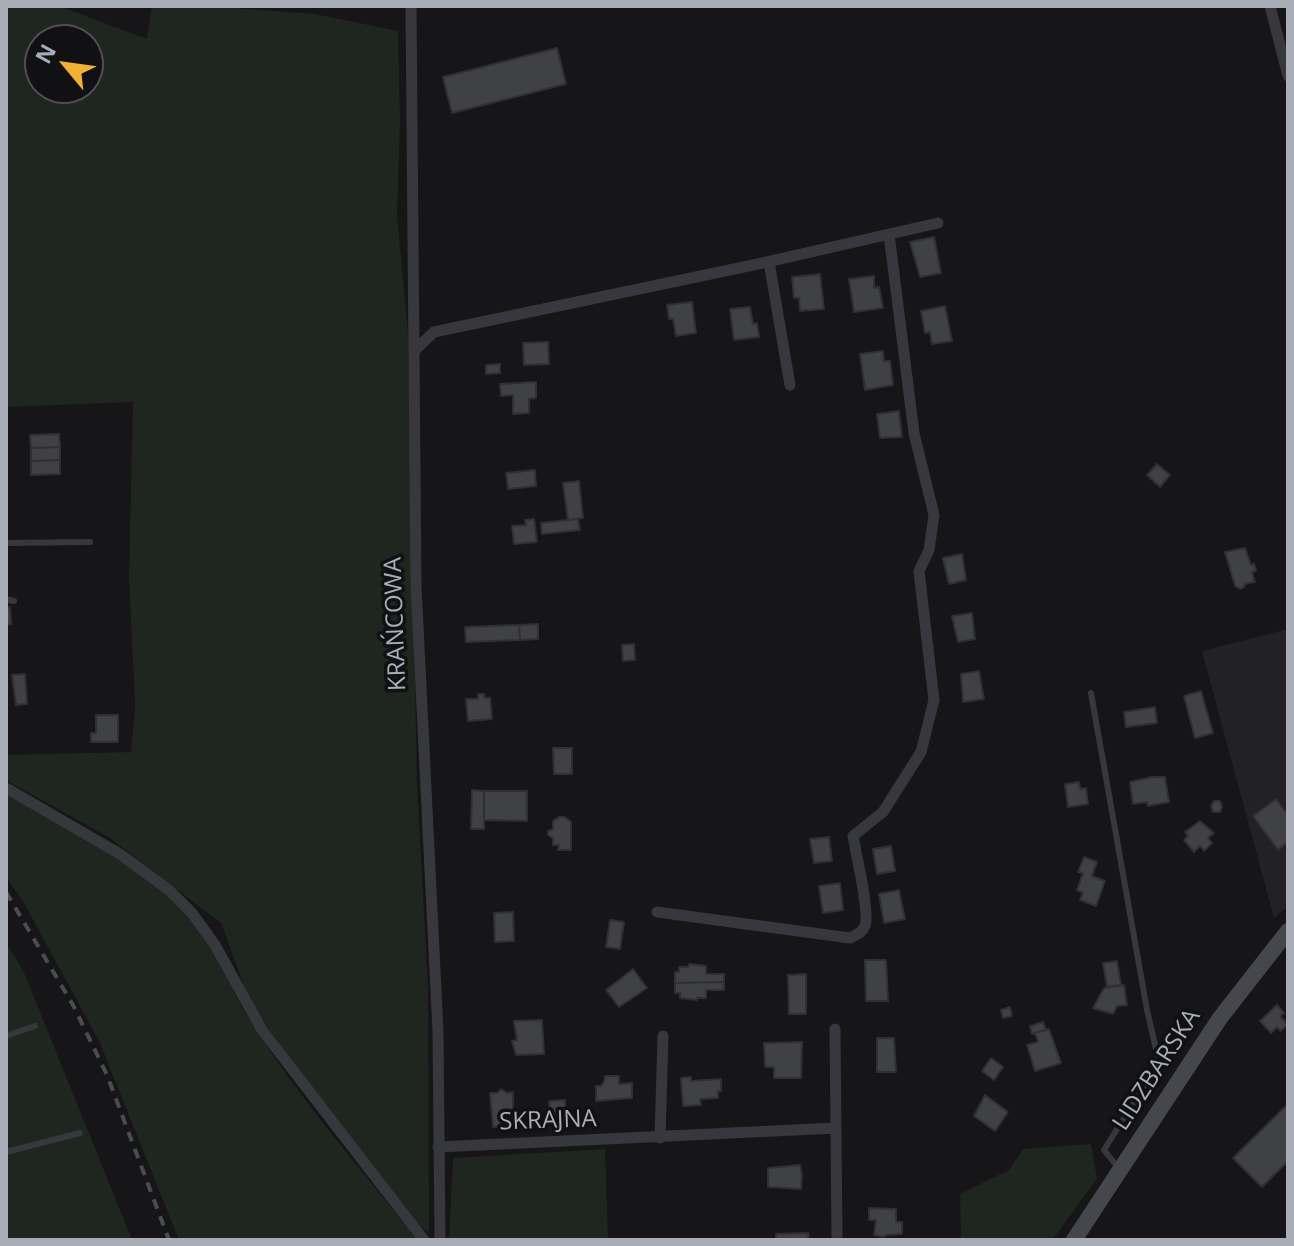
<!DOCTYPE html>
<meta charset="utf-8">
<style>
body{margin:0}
#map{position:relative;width:1294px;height:1246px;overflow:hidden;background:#161618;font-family:"Open Sans",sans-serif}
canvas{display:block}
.frame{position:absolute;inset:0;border:8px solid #a8adb8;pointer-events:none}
.north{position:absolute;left:24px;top:24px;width:80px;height:80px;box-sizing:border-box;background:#111113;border:2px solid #4d4f55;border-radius:50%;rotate:299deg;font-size:22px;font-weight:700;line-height:32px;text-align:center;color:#a8adb8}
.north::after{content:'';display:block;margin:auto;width:28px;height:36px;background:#f2b134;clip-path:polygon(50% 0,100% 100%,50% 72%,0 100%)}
</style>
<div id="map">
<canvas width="1294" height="1246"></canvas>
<div class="frame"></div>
<div class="north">N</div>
</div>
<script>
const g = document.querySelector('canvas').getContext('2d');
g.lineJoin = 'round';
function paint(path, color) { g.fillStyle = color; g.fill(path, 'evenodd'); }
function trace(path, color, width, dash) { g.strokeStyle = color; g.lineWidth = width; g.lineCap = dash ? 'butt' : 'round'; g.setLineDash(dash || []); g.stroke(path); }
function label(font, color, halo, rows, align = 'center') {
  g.font = font + ' "Open Sans",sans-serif'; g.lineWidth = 7; g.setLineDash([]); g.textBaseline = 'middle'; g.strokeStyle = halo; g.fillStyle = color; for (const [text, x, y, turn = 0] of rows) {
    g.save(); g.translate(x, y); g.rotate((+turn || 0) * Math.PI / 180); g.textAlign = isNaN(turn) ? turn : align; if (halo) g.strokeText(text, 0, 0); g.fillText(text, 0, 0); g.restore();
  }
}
paint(new Path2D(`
 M1288,629V906L1274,918L1202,651Z`), '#222225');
paint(new Path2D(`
 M6,6H59L147,39L152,6H208L315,14L398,31L400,122L397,215L408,335L417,782L428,987L429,1233L419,1225L271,1033L247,993L221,923L110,838L6,780V755L131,752L135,705L129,576L133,402L6,407ZM40,40H88V88H40Z
 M6,791C60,823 118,851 165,892C209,928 225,982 255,1028C303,1103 362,1171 418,1240H179L100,1043L24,903L6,877Z
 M6,943L23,970L132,1240H6Z
 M1091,1144L1097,1179L1052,1240H961L960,1194L1009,1170L1023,1149Z
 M605,1149L608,1240H449L453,1158Z`), '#1e261f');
const building = new Path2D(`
 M557,48L566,84L452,113L443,77Z
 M934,237L941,273L920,277L910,242Z
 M820,274L824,309L800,311L799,298H794L792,277Z
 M874,276V288L879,287L883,308L854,312L849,279Z
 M692,302L696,333L676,336L673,319H669L667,305Z
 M945,306L952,341L932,344L930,332L925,333L921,311Z
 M750,307L753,324L757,323L759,337L734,340L730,309Z
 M548,342L549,364L524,365L523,343Z
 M883,351L884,361H890L893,385L865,390L860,354Z
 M500,364V373L486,374V365Z
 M536,382V398L529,399V413L513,414V395L501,396L500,384Z
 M899,411L902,437L880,438L877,414Z
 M59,434L60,447L31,448L30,435Z
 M60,447V460L31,461V448Z
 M60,460V474L31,475V461Z
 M1157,464L1170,475L1160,487L1147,475Z
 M535,470L536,486L508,489L506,473Z
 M579,481L583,518L568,520L563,483Z
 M534,519L537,542L514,544L512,526L526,525L525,520Z
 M578,519L580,530L542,534L541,523Z
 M1245,548L1251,565L1254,564L1256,571L1252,572L1255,582L1245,584L1244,587L1240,589L1235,586L1225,552Z
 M962,554L966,580L949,584L943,558Z
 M10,607L11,624L6,625V608Z
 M972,613L975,639L958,642L952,616Z
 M538,624V639L520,640L519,625Z
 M519,625L520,640L466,642L465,627Z
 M634,644L635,660L623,661L622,645Z
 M979,671L984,699L963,702L961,674Z
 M25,674L27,704L16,705L12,675Z
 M1201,691L1213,733L1195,738L1184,696Z
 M478,694H484V698H490L492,719L468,721L466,699H478Z
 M1155,707L1157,723L1126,727L1124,712Z
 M96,715H118V742H91V733H96Z
 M553,748H572V774H554Z
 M1152,777H1165L1169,802L1148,806L1147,802L1133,804L1130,782Z
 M1079,782L1080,789L1086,788L1088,804L1068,807L1065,784Z
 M472,790L484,791V829H471Z
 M484,791H527V821L484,820Z
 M1276,799L1288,815V842L1278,850L1253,816Z
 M1214,801H1220L1222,807L1220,812H1213L1211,806Z
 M559,817H565L571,822V850H558L559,845H553V838L548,835V831L553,829V821Z
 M1200,821L1214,833L1208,838L1212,843L1204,851L1200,846L1194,852L1184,840L1188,836L1185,832Z
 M829,837L832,861L814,863L810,839Z
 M891,846L895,871L877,874L873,849Z
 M1084,857L1097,862L1092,876L1105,881L1096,906L1080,900L1083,893L1077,890L1083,873L1078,872Z
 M840,883L843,910L823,913L819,886Z
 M899,890L905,919L884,923L879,894Z
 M513,912L514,941L495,942L494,913Z
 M610,920L624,922L620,949L606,947Z
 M865,960H886L888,1001H866Z
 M1117,961L1121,985L1107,987L1103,963Z
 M689,964L706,966V974H724V982L675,983V972H679V967H688Z
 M633,969L647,988L619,1007L606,990Z
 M806,974V1014H789L788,975Z
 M724,982V990H706V998H697V1000L680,998V993H675V983Z
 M1124,985L1127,1005L1117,1006L1113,1014L1093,1008L1104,988Z
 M1277,1005L1284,1013L1280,1016L1288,1025L1280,1031L1277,1027L1271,1033L1260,1021Z
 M1010,1007L1012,1016L1003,1018L1001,1010Z
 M542,1020L544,1054L516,1055L512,1041L517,1040L514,1021Z
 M1043,1022L1046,1030L1032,1034L1030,1026Z
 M1049,1029L1061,1063L1035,1071L1027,1045L1038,1042L1035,1033Z
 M877,1038H894L896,1072H877Z
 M802,1042L801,1078H774V1067H765L764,1043Z
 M991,1058L1003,1067L994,1080L982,1071Z
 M605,1076H619V1084L632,1083V1098L596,1101V1086H601L604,1082Z
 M691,1077V1081L721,1079V1091H718V1098L700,1099L701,1105L683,1106L681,1078Z
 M501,1089L507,1093L513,1092V1126L493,1127L490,1093H498Z
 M985,1095L1008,1112L995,1131L974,1116Z
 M565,1100L566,1116L550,1117L549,1101Z
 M1288,1104V1161L1262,1187L1233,1158Z
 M800,1165L802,1175L801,1189L768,1187V1168Z
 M869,1208L896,1209V1222H902V1234L886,1235L884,1237L874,1235L876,1220H869Z
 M808,1233L809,1240H776V1234Z`);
paint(building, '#404145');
trace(building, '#303034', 2);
trace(new Path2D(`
 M6,543L90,542
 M6,599L14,601
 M1091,693L1147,1010L1159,1062L1104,1150L1120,1170
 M6,1036L35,1026
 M6,1152L80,1133`), '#37383d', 6);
trace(new Path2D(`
 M411,6L416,586L438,1031L440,1240
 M1270,6L1288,76
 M769,262L790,385
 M414,351L434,332L758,264L938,223
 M6,788L120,854L169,890L192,913L215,945L262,1030L424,1240
 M657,912L850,938C856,935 862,933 865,926C870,912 856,854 853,836L883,812L921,752L934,700L919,571L929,550L934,515L914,433L889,234
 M835,1029L837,1237
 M660,1138L663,1036
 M438,1147L836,1128`), '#37383d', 11);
trace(new Path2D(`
 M1074,1240L1220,1018L1288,931`), '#45474d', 16);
trace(new Path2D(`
 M6,892L73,1005L107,1075L169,1240`), '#4a4c52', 4, [10, 8]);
label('24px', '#a8adb8', '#111113', [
 ["KRAŃCOWA",396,624,-92],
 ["LIDZBARSKA",1157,1070,-57],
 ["SKRAJNA",548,1121,-2]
]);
</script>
